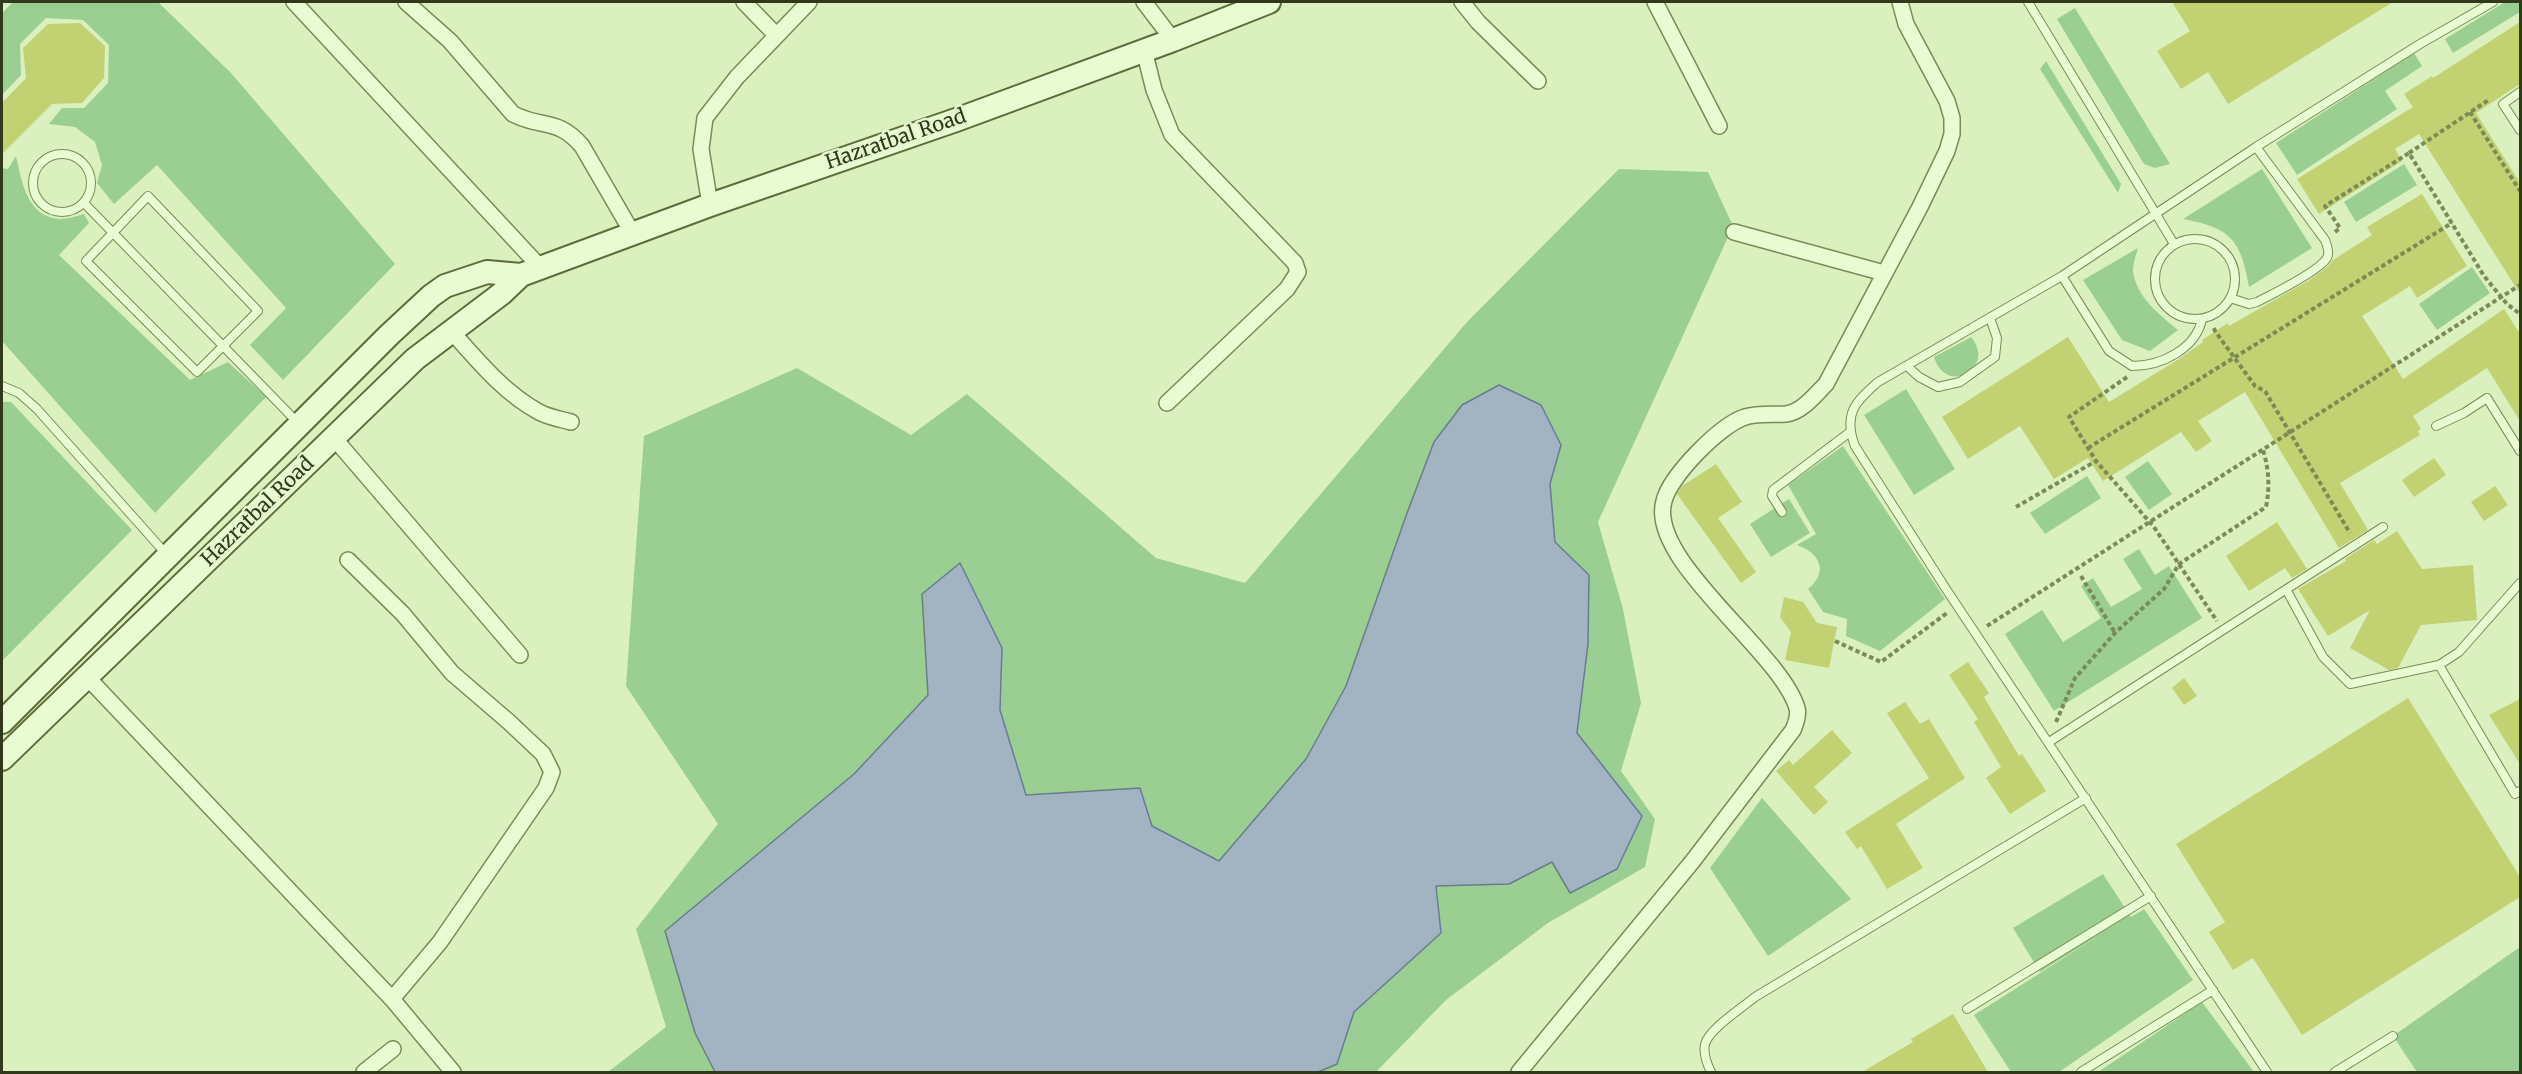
<!DOCTYPE html>
<style>
body{margin:0}
#map{position:relative;width:2522px;height:1074px;overflow:hidden;background:#dbf0bf;font-family:Merriweather,serif}
canvas{display:block}
.frame{position:absolute;inset:0;border:3px solid #32381c;pointer-events:none}
</style>
<div id="map">
<canvas width="2522" height="1074"></canvas>
<div class="frame"></div>
</div>
<script>
const g = document.querySelector('canvas').getContext('2d');
g.lineJoin = 'round';
function paint(path, color) { g.fillStyle = color; g.fill(path, 'evenodd'); }
function trace(path, color, width, dash) { g.strokeStyle = color; g.lineWidth = width; g.lineCap = dash ? 'butt' : 'round'; g.setLineDash(dash || []); g.stroke(path); }
function label(font, color, halo, rows, align = 'center') {
  g.font = font + ' Merriweather,serif'; g.lineWidth = 5; g.setLineDash([]); g.textBaseline = 'middle'; g.strokeStyle = halo; g.fillStyle = color; for (const [text, x, y, turn = 0] of rows) {
    g.save(); g.translate(x, y); g.rotate((+turn || 0) * Math.PI / 180); g.textAlign = isNaN(turn) ? turn : align; if (halo) g.strokeText(text, 0, 0); g.fillText(text, 0, 0); g.restore();
  }
}
paint(new Path2D(`
 M13,2H158L231,73L395,264L283,380L250,345L286,308L157,165L114,204L97,183L102,165L95,142L75,127L49,124L62,108H84L108,83L109,45L83,20L46,18L20,44L21,75L2,95V13Z
 M2505,2H2520V12L2453,53L2445,39Z
 M2075,8L2170,164L2155,168L2144,164L2057,19Z
 M2414,53L2422,66L2385,91L2397,109L2297,175L2276,143Z
 M2046,61L2121,184L2118,193L2040,69Z
 M16,156C22,182 27,217 60,219C67,219 76,216 84,214L89,223L59,255L190,380L228,362L266,397L155,513L2,341V168L8,169Z
 M2404,164L2417,185L2356,222L2344,202Z
 M1619,169L1708,172L1733,226L1598,522L1623,609L1641,703L1621,771L1655,819L1645,867L1548,923L1446,1000L1376,1072H608L666,1027L636,929L718,824L626,686L644,436L797,368L911,435L967,394L1156,558L1245,583L1467,322Z
 M2262,169L2312,248L2249,287C2241,240 2231,228 2183,219Z
 M2138,248C2136,255 2133,264 2133,271C2136,297 2160,315 2178,330L2150,351L2122,340L2083,280Z
 M2472,267L2490,293L2437,330L2419,304Z
 M1971,337C1997,368 1946,397 1934,357Z
 M1906,389L1955,469L1914,495L1864,415Z
 M2,402H11L132,530L2,661Z
 M1843,446L1945,599L1880,651L1846,636L1847,619L1823,612L1808,589C1829,572 1820,553 1797,545L1816,534L1788,485Z
 M2148,461L2172,494L2149,510L2125,477Z
 M2087,476L2101,498L2045,534L2030,513Z
 M1789,499L1810,533L1771,557L1750,524Z
 M2139,549L2155,575L2169,566L2202,618L2054,711L2005,634L2042,610L2063,642L2101,618L2081,586L2093,578L2111,607L2142,589L2123,559Z
 M1762,798L1851,899L1768,956L1710,868Z
 M2103,874L2131,917L2144,909L2193,980L2059,1072H2011L1974,1015L2100,935L2040,972L2013,928Z
 M2520,947V1072H2417L2393,1036Z
 M2202,1002L2254,1072H2098Z`), '#9bcf92');
const water = new Path2D(`
 M1499,385L1541,405L1561,445L1550,484L1555,542L1589,575L1588,644L1577,733L1642,816L1617,869L1570,893L1552,862L1509,884L1436,886L1441,933L1354,1012L1337,1064L1318,1072H715L695,1033L665,931L854,774L928,695L922,594L960,563L1002,648L1000,710L1026,795L1140,788L1152,826L1219,861L1306,759L1346,686L1407,513L1434,442L1462,405Z`);
paint(water, '#a2b4c2');
trace(water, '#697d90', 1.5);
paint(new Path2D(`
 M2172,2H2393L2228,104L2208,72L2181,89L2157,51L2190,31Z
 M2520,22V84L2476,113L2520,183V294L2419,134L2395,149L2402,161L2319,214L2297,179L2413,107L2404,94L2432,76L2433,78Z
 M80,23L105,46L104,78L82,103L52,104L2,154V103L26,78L23,48L48,24Z
 M2422,194L2467,266L2417,298L2410,286L2362,316L2403,379L2504,309L2520,334V421L2487,368L2413,416L2421,429L2418,431L2420,435L2340,483L2368,530L2339,548L2245,392L2198,421L2212,441L2196,452L2181,432L2103,481L2088,458L2054,479L2020,426L1968,459L1942,417L2068,337L2109,402L2179,359L2203,342L2202,340L2228,323L2229,326L2308,281L2326,268L2333,260L2372,235L2367,227Z
 M2434,458L2446,475L2414,497L2402,480Z
 M1716,464L1742,502L1718,518L1756,572L1741,583L1677,494L1682,486Z
 M2495,486L2508,505L2484,521L2471,502Z
 M2277,522L2307,569L2292,578L2285,568L2249,591L2226,556Z
 M2397,531L2422,569L2473,565L2477,620L2421,625L2398,668L2389,670L2350,648L2370,610L2328,636L2298,589L2346,561L2345,559L2374,540L2377,544Z
 M1784,597L1803,602L1817,623L1837,627L1829,668L1785,660L1791,632L1780,617Z
 M1968,662L1989,693L1984,697L2019,756L2022,754L2046,791L2010,814L1986,778L2001,767L1974,722L1978,719L1949,675Z
 M2184,678L2197,696L2184,705L2172,688Z
 M2408,698L2520,877V897L2302,1035L2253,958L2233,970L2209,932L2225,922L2176,844Z
 M2520,699V764L2489,715Z
 M1905,702L1920,724L1929,719L1965,778L1896,824L1923,868L1887,889L1861,846L1857,849L1845,832L1929,778L1887,713Z
 M1832,730L1852,753L1814,787L1828,802L1814,815L1776,771L1789,760L1793,765Z
 M1953,1014L1988,1072H1862L1913,1042L1911,1039Z`), '#c2d172');
const lane = new Path2D(`
 M2028,2L2174,244
 M2520,92L2503,104L2520,130
 M33 183a29 29 0 1 1 58 0a29 29 0 1 1-58 0Z
 M148,196L258,311L197,372L86,261Z
 M84,203L299,424
 M2155 279a40 40 0 1 1 80 0a40 40 0 1 1-80 0Z
 M2062,276L2109,351L2132,366C2161,366 2196,349 2202,319
 M2230,298L2249,304L2257,302C2271,295 2319,271 2327,258C2330,253 2327,245 2325,240L2256,147
 M1907,366L1919,377L1938,387L1960,382L1995,357L1997,338L1990,318
 M2,386L19,393L37,409L167,555
 M2436,426L2464,413L2487,398L2520,451
 M1782,512L1772,496L1773,490L1850,432
 M2287,591L2323,657L2350,684L2439,665L2515,794L2520,791
 M2439,665L2459,652L2520,583
 M2049,742L2383,527
 M1967,1009L2151,896
 M1711,1072C1707,1064 1703,1054 1705,1044C1709,1029 1742,1008 1755,997L2086,798
 M2081,1072L2213,990
 M2267,1072L1946,589L1855,446C1843,414 1855,402 1878,382L2062,276L2256,147L2420,44L2493,2
 M2335,1072L2393,1036`);
const street = new Path2D(`
 M294,2L541,268
 M406,2L450,41L513,114C542,129 557,117 582,146L633,234
 M744,2L776,35
 M1144,2L1173,40
 M1462,2L1478,22L1538,81
 M1655,2L1719,126
 M1144,50L1154,90L1172,135L1295,263L1298,272L1287,289L1167,403
 M710,205L701,149L705,118L737,77L809,2
 M1734,232L1884,273
 M452,332C478,361 504,393 539,412C548,417 560,419 571,422
 M334,438L520,655
 M348,560L403,614L452,673L509,722L543,754L552,772L546,788L440,942L392,999
 M87,677L392,999L453,1072
 M364,1072L393,1049
 M1519,1072L1692,862L1793,730C1796,723 1799,715 1797,708C1780,651 1647,560 1664,501C1670,476 1720,425 1745,417C1759,413 1772,415 1786,414C1802,412 1815,395 1826,384L1920,207L1947,151L1952,134V118L1947,101L1906,24L1900,2`);
const secondary = new Path2D(`
 M2,722L389,335L431,296L445,286L487,272L521,275
 M2,759L415,359L501,294L521,275L710,205L956,120L1173,40L1269,2`);
trace(lane, '#7c8a56', 10);
trace(street, '#7c8a56', 18);
trace(secondary, '#5f6b39', 26);
trace(new Path2D(`
 M2470,112L2520,191
 M2409,153L2490,99
 M2335,232L2340,228L2325,206L2409,153L2484,276L2507,304L2520,314
 M2214,328L2215,331L2255,386L2265,391L2350,533
 M2127,377L2069,417L2096,461L2154,527L2217,621
 M2088,448L2452,223
 M2016,507L2096,461
 M2081,576L2115,633
 M1987,626L2520,285
 M1835,641L1881,662L1947,613
 M2056,722L2075,678L2115,633L2164,589L2179,564L2266,507C2270,486 2269,470 2263,450`), '#7c8a56', 4, [4.5, 3]);
trace(lane, '#e9fbd2', 8);
trace(street, '#e9fbd2', 15);
trace(secondary, '#e9fbd2', 22);
label('20px', '#32381c', '#e5f7cf', [
 ["Hazratbal Road",896,140,-19],
 ["Hazratbal Road",258,512,-44]
]);
</script>
